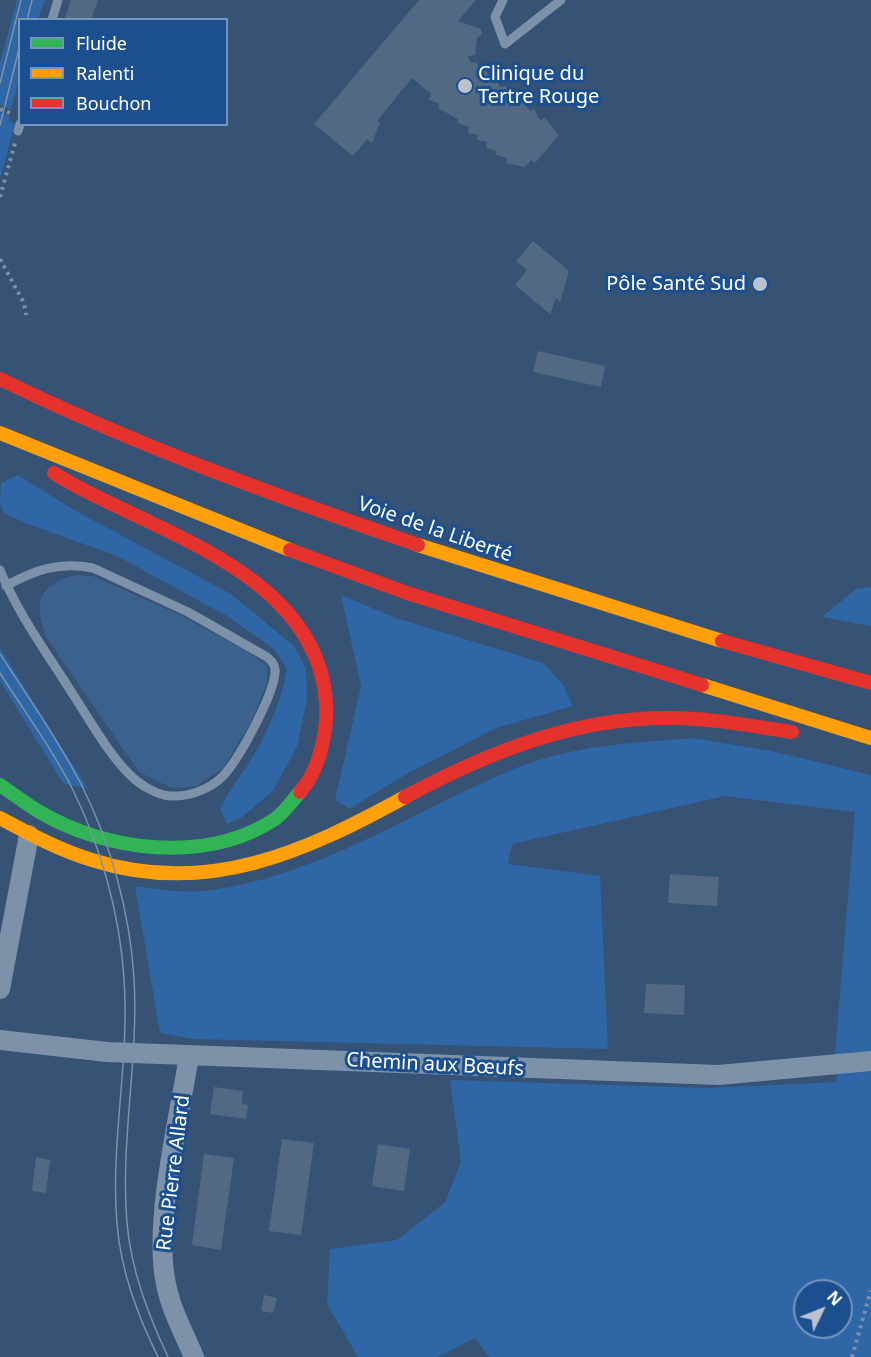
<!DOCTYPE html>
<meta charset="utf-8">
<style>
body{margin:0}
#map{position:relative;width:871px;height:1357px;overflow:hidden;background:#365274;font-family:"Noto Sans",sans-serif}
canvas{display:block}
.legend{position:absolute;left:18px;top:18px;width:210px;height:108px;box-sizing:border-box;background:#1b4f8f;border:2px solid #7695bc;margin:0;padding:8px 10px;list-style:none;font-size:18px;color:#fff}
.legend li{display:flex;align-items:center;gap:12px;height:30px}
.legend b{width:30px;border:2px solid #7695bc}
.north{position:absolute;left:793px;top:1279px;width:60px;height:60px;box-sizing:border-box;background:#1b4f8f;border:2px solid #7695bc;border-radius:50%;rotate:47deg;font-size:16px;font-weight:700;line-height:24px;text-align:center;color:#fff}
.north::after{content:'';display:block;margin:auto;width:21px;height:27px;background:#b9c2ce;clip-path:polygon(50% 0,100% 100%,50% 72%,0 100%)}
</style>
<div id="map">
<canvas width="871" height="1357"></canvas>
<ul class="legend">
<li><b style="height:8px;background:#30b455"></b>Fluide</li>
<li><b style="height:8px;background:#ff9f0a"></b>Ralenti</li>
<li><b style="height:8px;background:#e5322d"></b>Bouchon</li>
</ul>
<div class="north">N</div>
</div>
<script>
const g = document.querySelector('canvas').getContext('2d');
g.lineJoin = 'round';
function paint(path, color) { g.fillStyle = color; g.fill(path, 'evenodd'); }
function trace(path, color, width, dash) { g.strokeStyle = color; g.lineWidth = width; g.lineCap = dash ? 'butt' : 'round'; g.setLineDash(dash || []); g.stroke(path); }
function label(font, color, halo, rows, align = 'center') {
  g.font = font + ' "Noto Sans",sans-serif'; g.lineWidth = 6; g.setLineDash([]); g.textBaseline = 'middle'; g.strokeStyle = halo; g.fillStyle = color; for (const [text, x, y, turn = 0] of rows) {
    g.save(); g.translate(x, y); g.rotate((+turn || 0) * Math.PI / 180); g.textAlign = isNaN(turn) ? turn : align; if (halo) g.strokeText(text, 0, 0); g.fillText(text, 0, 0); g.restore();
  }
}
paint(new Path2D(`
 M17,0H45L38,19L20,20L19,78L11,110L0,105V63Z
 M0,112L10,117L9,121L15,123L0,180Z
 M18,475L74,510L231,594L294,646L306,668L307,699L297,747L272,792L242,817L227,824L220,809C230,788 244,772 255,753C270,726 282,699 287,669L274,649L227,616L117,556L25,523L4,513L0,504L1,483Z
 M871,587V626L822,617L856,589Z
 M341,595L396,618L543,663L562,683L573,706L496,728L405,775L349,809L335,800L361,686Z
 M0,648L88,789L63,783L0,681Z
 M693,738L771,751L871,775V1357H489L475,1338L438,1357H358L327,1304L330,1249L397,1240L445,1202L461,1162L450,1080L709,1088L837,1082L835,1053L855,812L725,796L512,844L508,864L600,876L608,1049L194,1039L160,1033L135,886C157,889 180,893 203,891C314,879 413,811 514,769C571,745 633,743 693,738ZM805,1291H841V1327H805Z`), '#2f66a5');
paint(new Path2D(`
 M74,575L93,576L182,616L247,651L267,666V683L251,722L224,767L197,786L171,788L139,772L46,637C34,603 37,586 74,575Z`), '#3b618d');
paint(new Path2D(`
 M71,0H98L91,20H64Z
 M419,0H476L458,21L481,29L482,34L477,38L475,55L468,56L471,63L476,62L481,72L485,70L491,79L495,78L500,87L505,86L510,95L515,94L530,111L534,109L540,120L545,118L559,135L535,163L531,160L525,167L506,163L507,158L496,155L497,151L486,148L487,142L477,140L478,135L468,133L469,127L458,123V119L438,108L439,103L429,100L431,94L412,78L377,121L380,123L372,143L367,139L353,156L314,124Z
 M533,241L569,271L560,302L556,298L550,314L515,285L527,270L516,261Z
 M538,351L605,366L601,387L533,372Z
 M670,874L719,877L717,906L668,903Z
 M646,984L685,985L684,1015L644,1013Z
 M214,1087L243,1091L242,1104L248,1105L246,1119L210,1114Z
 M282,1139L314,1143L301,1235L269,1231Z
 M378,1144L410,1149L404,1191L372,1186Z
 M204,1154L234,1158L221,1250L192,1245Z
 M36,1157L50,1160L46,1193L32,1191Z
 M264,1295L277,1298L273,1313L261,1311Z`), '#526984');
trace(new Path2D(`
 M0,109L10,113
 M0,197L15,143
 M0,259L24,303L26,315
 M852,1357L871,1290`), '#7d92a8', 4, [3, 4.5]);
trace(new Path2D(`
 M503,0L495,17L505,44L561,0
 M52,20L58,0
 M18,131L20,124
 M0,570C18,614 47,653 72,693C90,720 107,752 130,775C140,785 157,795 170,796C188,797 208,790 221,778C238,762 273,696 275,673C276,666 272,661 267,657L188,612L93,568C60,561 34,570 6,586`), '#7d92a8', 9);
trace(new Path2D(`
 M0,989L29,835
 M0,1040L107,1052L719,1075L871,1061
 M189,1056C179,1119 153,1224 166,1284C171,1310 184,1333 194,1357`), '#7d92a8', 20);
trace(new Path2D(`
 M0,785C13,794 25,803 38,811C106,852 207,864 275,819C284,813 292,801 300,792`), '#30b455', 14);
trace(new Path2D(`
 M0,433L290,550
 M418,545L722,641
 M702,685L871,738
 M0,818C30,834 59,850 92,860C207,897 305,852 405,797`), '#ff9f0a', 14);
trace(new Path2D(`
 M0,379C135,445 276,496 418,545
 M54,473C73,486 94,495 114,505C200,547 318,592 326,702C328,731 319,771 300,792
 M290,550L407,593L702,685
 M722,641L871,683
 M405,797C486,753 576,717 669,718C711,718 751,726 792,732`), '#e5322d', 14);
trace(new Path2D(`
 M27,20L32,0
 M0,83L21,0
 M0,125L20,45
 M0,654C28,697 58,740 82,786C111,844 130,913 134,978C139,1059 120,1141 127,1223C131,1270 148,1314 168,1357
 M0,673C24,711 52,748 72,788C101,847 120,914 124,979C130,1061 110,1142 117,1224C121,1271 137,1314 158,1357`), '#7e92a7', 1.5);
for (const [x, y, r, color] of [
 [465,86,8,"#b9c2ce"],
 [760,284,8,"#b9c2ce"]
]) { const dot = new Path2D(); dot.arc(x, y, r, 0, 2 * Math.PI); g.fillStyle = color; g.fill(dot); trace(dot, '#1b4f8f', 2); }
label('20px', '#fff', '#1b4f8f', [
 ["Clinique du",478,74],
 ["Tertre Rouge",478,97],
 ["Pôle Santé Sud",746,284,"right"]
], 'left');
label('20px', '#fff', '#1b4f8f', [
 ["Voie de la Liberté",435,530,19],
 ["Chemin aux Bœufs",435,1065,3],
 ["Rue Pierre Allard",174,1173,-83]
]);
</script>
